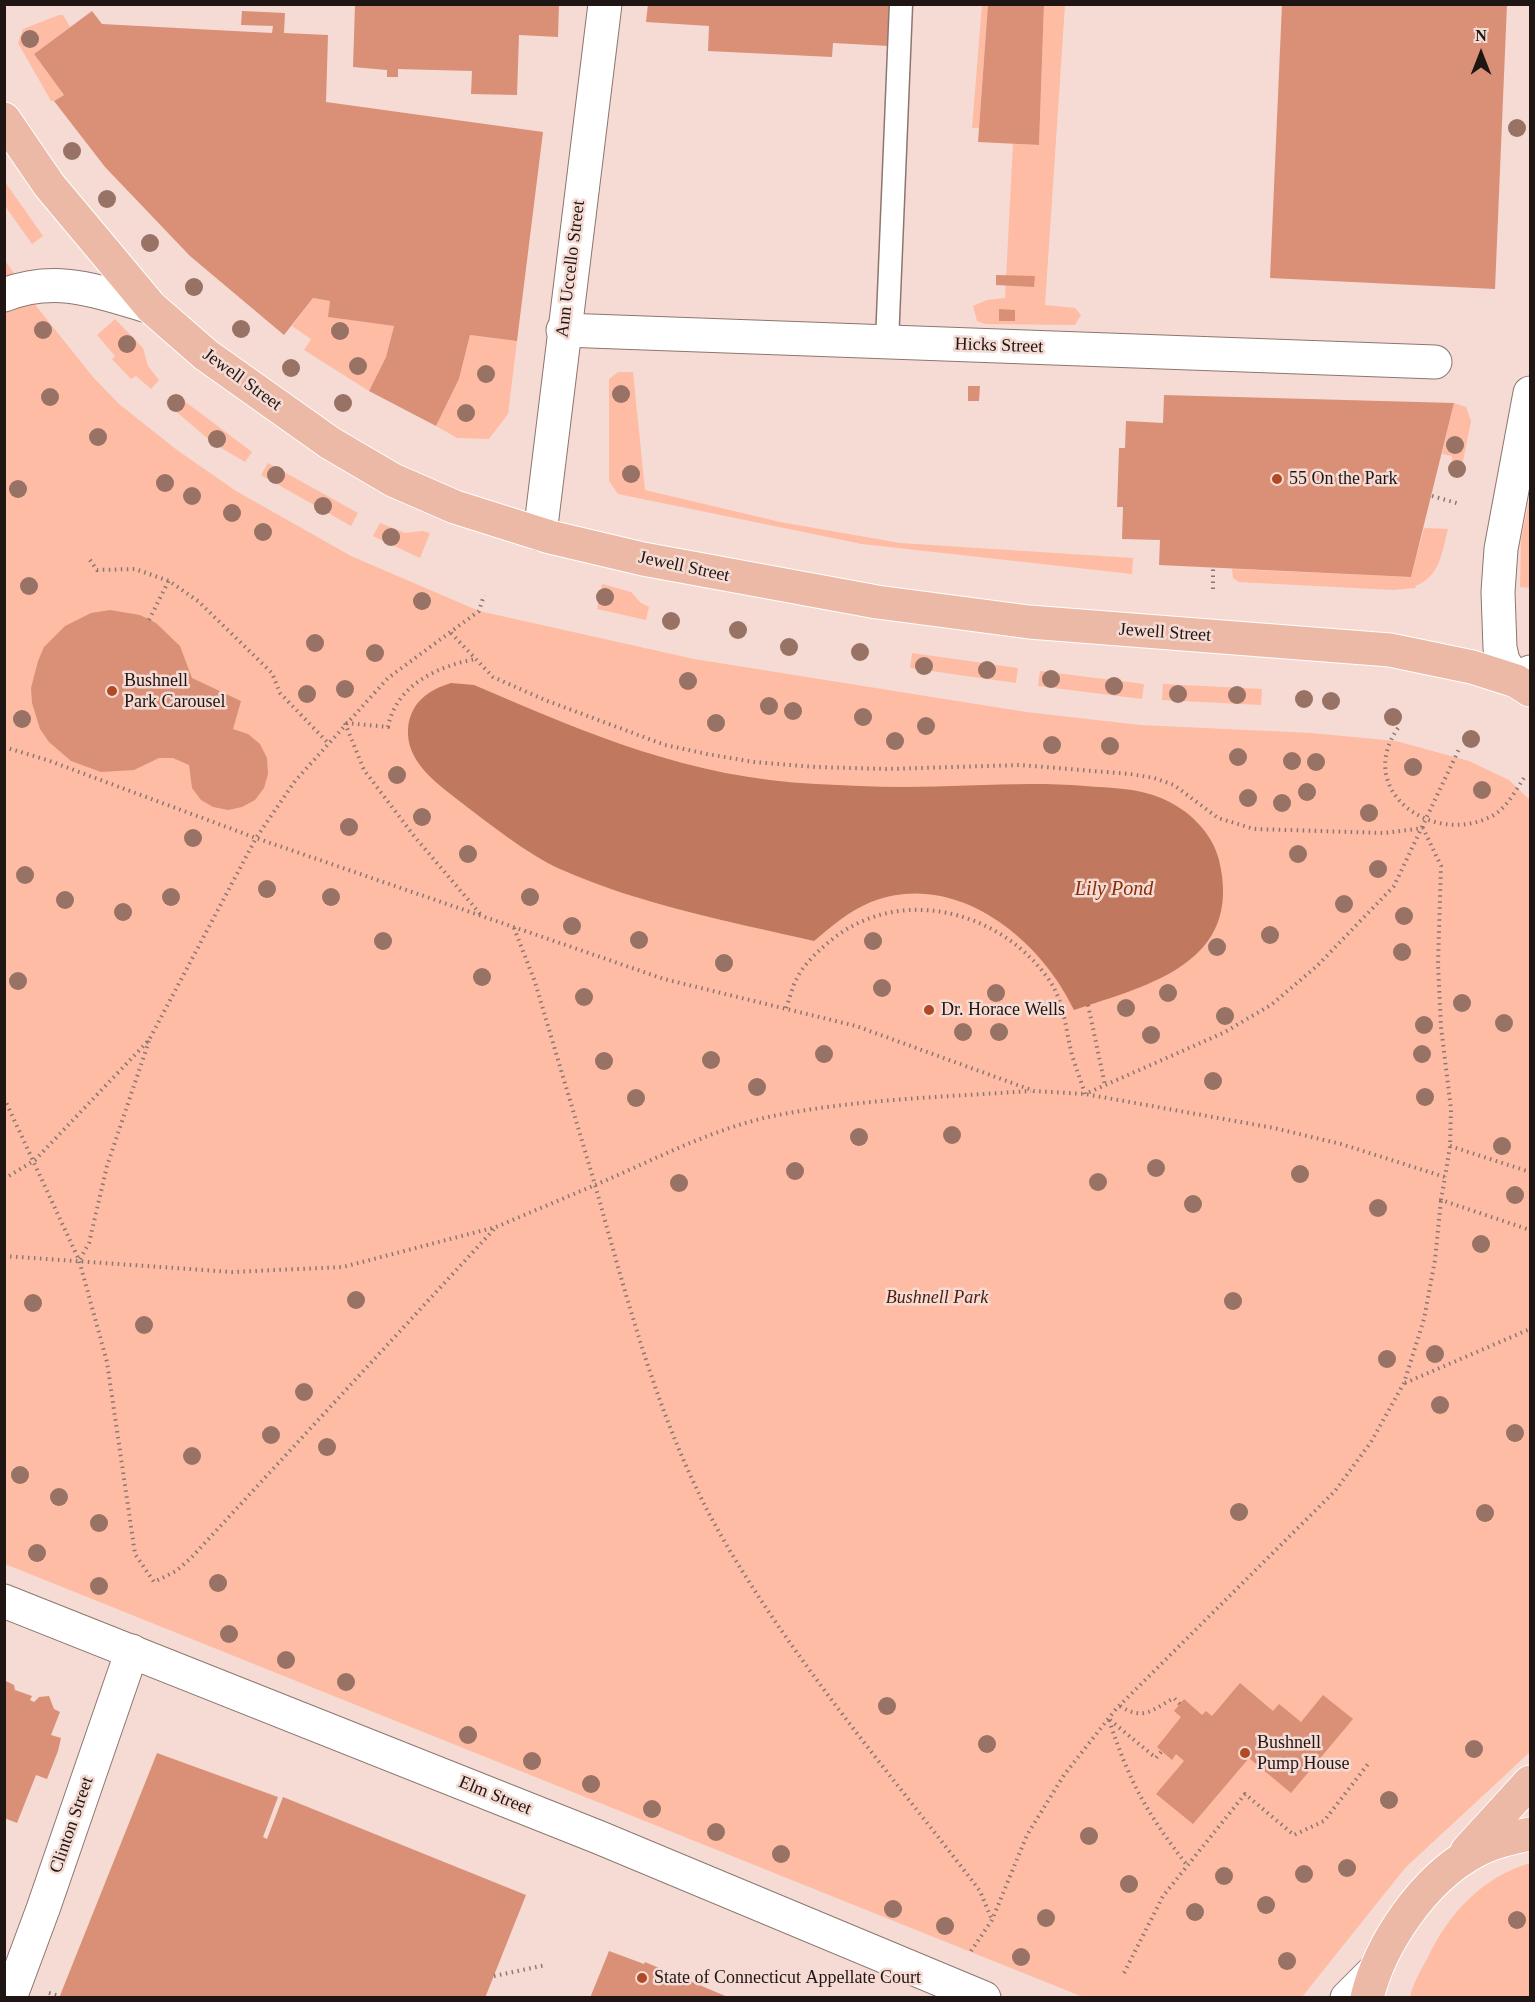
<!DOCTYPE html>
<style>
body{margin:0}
#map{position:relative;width:1535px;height:2002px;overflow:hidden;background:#f5dbd3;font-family:"Times New Roman",serif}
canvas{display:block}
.frame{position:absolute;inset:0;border:6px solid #1f1613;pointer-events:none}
.north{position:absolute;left:1451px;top:24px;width:60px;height:60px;-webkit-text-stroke:4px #f5dbd3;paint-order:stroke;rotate:0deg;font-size:16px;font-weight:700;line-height:24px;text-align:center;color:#1f1613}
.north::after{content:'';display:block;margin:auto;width:21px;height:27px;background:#1f1613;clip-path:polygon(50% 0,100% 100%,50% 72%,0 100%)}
</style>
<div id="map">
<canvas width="1535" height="2002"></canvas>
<div class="frame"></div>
<div class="north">N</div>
</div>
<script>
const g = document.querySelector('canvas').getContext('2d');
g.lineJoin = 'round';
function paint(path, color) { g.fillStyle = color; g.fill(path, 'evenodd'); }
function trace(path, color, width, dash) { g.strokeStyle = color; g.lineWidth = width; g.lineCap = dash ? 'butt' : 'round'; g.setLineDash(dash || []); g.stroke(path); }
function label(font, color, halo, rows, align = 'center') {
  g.font = font + ' "Times New Roman",serif'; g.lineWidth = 5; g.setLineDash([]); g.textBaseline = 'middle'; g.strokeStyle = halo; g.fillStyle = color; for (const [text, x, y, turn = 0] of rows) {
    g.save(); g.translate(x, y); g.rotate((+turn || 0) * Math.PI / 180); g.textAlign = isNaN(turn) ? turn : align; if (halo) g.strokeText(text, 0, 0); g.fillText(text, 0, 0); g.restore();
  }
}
paint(new Path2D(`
 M982,5H988L979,128H972Z
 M1044,5H1065L1045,305L1075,308L1081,315L1075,325L985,324L977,321L973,306L987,300L1005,298L1013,144L1039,145Z
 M59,15H63L70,27L34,54L64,95L54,101H51L18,43L23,29Z
 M5,182L43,236L32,244L5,206Z
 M5,260L33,302L93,377L119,404L177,450L236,491L351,556L479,611L694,659L1026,712L1140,725L1311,733L1396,741L1469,761L1509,780L1530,800V1752L1405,1868L1302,1997H1083L5,1564Z
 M313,298L330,301L329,317L394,326L386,357L369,391L304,350L311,339L292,326Z
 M115,319L143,348L148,366L159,380L151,389L136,376L131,379L112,359L115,356L97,335Z
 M470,335L517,341L508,414L489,439L457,438L436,426L459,379Z
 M618,372H633L645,490L780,522L900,543L1133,558L1132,574L862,544L618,494L609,481V379Z
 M175,394L252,452L245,462L213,443L166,403Z
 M1454,403L1466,407L1471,421L1460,476L1451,474L1452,456L1442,454Z
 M268,463L358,513L351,526L261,475Z
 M1530,496V588L1520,587L1521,540Z
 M380,523L405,533L422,531L430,533L420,558L373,536Z
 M1424,528L1448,529C1442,552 1440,577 1415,586L1416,588L1393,590L1239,582L1233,578L1232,569L1411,577Z
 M602,584L631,592L641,603L649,607L646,620L597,609Z
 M912,653L1018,668L1016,683L910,668Z
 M1040,671L1144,684L1142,699L1038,686Z
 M1163,684L1262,689L1261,705L1162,700Z
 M1530,1863V1997H1410C1413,1984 1420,1971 1427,1959C1449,1913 1481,1878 1530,1863Z`), '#febca5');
paint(new Path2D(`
 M451,683L474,685C588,734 690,778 816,784C845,785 874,787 904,787C965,787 1024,781 1085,786C1110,788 1138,788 1161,798C1188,809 1212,832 1219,860C1244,963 1149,985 1074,1010C1040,938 955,869 871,902C849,911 832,926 814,941C728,921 641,905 560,869C527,854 487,822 458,800C435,782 406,761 408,729C410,703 428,690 451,683Z`), '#c0785f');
paint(new Path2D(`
 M355,4H559L558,37L519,35L517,95L471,94L472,71L398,69V77H387V70L353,67Z
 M648,4H891L889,46L833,43L832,57L708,51L709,26L646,22Z
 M988,4H1044L1039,145L978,142Z
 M1282,4H1507L1495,289L1270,278Z
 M92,11L102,24L272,33L273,26L241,25L242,11L285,13L284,33L328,35L326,102L543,132L517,341L470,335L459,379L436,426L369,391L386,357L394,326L328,317L330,301L313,298L284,335L190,256L105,167L54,101L64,95L34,54Z
 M996,275L1035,276L1034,287L996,285Z
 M999,309L1015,310V321H999Z
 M968,386H980L979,401H968Z
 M1164,395L1454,403L1411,577L1159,565L1160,540L1122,539L1123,507H1117L1119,448H1125L1126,421L1163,423Z
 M110,610L140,615L156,623L180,646L192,678L241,701L233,729L248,734L260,744L267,758L268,774L264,788L255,800L242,807L228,810L213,807L201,800L192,788L189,765L173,758H159L134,770L101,772L71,761L49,742L40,729L32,703L31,688L38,661L44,647L65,626L91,613Z
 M4,1680L14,1685L15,1690L32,1696L30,1700L34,1702L39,1697L49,1696L54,1709L60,1712L51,1735L61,1738L58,1751L47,1779L36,1775L17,1823L4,1818Z
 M1240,1683L1273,1711L1279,1704L1301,1722L1323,1695L1353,1719L1291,1793L1249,1758L1193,1824L1156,1794L1184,1761L1176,1754L1172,1760L1157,1747L1181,1717L1174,1711L1184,1699L1202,1715L1206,1711L1212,1716Z
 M157,1753L278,1797L263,1837L267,1839L283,1797L526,1895L485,1998H59Z
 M609,1951L644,1964L645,1962L730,1998H590Z`), '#da9077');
const lane = new Path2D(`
 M887,342L901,4`);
const street = new Path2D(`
 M4,295C58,274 99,292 151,307
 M563,330L1435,362
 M10,1998L43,1909L132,1651`);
const secondary = new Path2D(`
 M1530,393L1501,549L1498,592L1500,648L1503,661L1516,681L1530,672
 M540,534L605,4
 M4,1601L598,1837L984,1998
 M1347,1998L1376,1969`);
const primary = new Path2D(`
 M4,119L49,185L151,307L206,355L330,443L393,480L455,507L550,537L643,559L877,602L1029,622L1390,650L1472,667L1516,681L1530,690
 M1467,1851L1530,1782
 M1367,1998C1380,1943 1424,1879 1474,1852C1492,1842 1511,1838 1530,1834`);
trace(lane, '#8d766e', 25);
trace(street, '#8d766e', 35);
trace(secondary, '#8d766e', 35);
trace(primary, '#fff', 35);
trace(new Path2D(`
 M1432,496L1460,504
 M90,560L97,570L135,569L169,581L198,601L272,673L280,693L328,743
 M1213,589V568
 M149,620L170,578
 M451,633L493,677L545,700L665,745L707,754L754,762L815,767L887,769L1020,765L1130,774L1154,778L1174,785L1218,818L1254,829L1385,833L1423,828L1441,866L1438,964L1441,1027L1451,1109L1450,1146L1445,1177
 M345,723L364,770L414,836L482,916
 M346,723L388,727C396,685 438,666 476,659
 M1398,728C1354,791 1433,847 1492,816C1507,808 1515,791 1524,778
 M4,747L47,760L256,838L664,979L856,1026L1034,1091L1085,1094L1274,1128L1341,1144L1445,1177L1441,1200L1530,1230
 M514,928L535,982L595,1185C652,1161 711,1129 773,1116C857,1099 945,1097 1031,1091
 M1088,1005L1105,1085
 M786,1008C790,998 792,987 797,978C804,964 818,951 830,941C898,885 997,909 1047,977C1065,1001 1065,1028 1072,1055C1076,1068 1081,1081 1085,1094L1223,1033L1271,1005L1317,966L1394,886L1460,747
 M4,1098L79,1260L107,1362L135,1554L154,1582L176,1571L191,1558L496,1227
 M1450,1146L1530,1172
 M4,1179L35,1160L149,1040L256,838L295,781L388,678L479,611L484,595
 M4,1256L232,1272L343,1267L496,1227L595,1185C629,1305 660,1430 723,1539C795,1663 893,1777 980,1891L992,1920
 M80,1259L89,1243L107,1166L149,1041
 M1405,1383L1530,1329
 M1120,1706C1143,1721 1152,1710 1174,1698L1180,1704
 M1109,1720C1129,1781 1147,1814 1187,1865
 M1110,1720L1156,1758L1162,1751
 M971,1951L992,1920L1027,1835L1064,1775L1116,1709L1335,1491L1371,1442L1404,1383L1424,1319L1435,1260L1441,1200
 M1124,1973L1163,1896L1245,1794L1294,1835L1324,1821L1368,1764
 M494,1976L546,1965
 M49,1993L60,1996`), '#897772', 4, [1.5, 4.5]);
trace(lane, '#fff', 22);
trace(street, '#fff', 33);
trace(secondary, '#fff', 33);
trace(primary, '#edb9a7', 33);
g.fillStyle = '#987265';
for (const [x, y] of [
 [30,39],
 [1517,128],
 [72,151],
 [107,199],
 [150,243],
 [194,287],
 [241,329],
 [43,330],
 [340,331],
 [127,344],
 [358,366],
 [291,368],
 [486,374],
 [621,394],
 [50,397],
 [176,403],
 [343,403],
 [466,413],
 [98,437],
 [217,439],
 [1455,445],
 [1457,469],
 [631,474],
 [276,475],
 [165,483],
 [18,489],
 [192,496],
 [323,506],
 [232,513],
 [263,532],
 [391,537],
 [29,586],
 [605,597],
 [422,601],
 [671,621],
 [738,630],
 [315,643],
 [789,647],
 [860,652],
 [375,653],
 [924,666],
 [987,670],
 [1051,679],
 [688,681],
 [1114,686],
 [345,689],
 [307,694],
 [1178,694],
 [1237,695],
 [1304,699],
 [1331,701],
 [769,706],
 [793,711],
 [863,717],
 [1393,717],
 [22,719],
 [716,723],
 [926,726],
 [1471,739],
 [895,741],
 [1052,745],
 [1110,746],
 [1238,757],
 [1292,761],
 [1316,762],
 [1413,767],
 [397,775],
 [1482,790],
 [1307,792],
 [1248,798],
 [1282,803],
 [1369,813],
 [422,817],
 [349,827],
 [193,838],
 [468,854],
 [1298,854],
 [1378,869],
 [25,875],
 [267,889],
 [171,897],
 [331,897],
 [530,897],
 [65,900],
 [1344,904],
 [123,912],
 [1404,916],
 [572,926],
 [1270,935],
 [639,940],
 [383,941],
 [873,941],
 [1217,947],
 [1402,952],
 [724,963],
 [482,977],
 [18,981],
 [882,988],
 [996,993],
 [1168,993],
 [584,997],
 [1462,1003],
 [1126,1008],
 [1225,1016],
 [1504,1023],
 [1424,1025],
 [963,1032],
 [999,1032],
 [1151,1035],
 [824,1054],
 [1422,1054],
 [711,1060],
 [604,1061],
 [1213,1081],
 [757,1087],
 [1425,1097],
 [636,1098],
 [952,1135],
 [859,1137],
 [1502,1146],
 [1156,1168],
 [795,1171],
 [1300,1174],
 [1098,1182],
 [679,1183],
 [1515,1195],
 [1193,1204],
 [1378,1208],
 [1481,1244],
 [356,1300],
 [1233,1301],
 [33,1303],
 [144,1325],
 [1435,1354],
 [1387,1359],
 [304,1392],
 [1440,1405],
 [1515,1433],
 [271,1435],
 [327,1447],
 [192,1456],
 [20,1475],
 [59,1497],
 [1239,1512],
 [1485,1513],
 [99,1523],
 [37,1553],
 [218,1583],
 [99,1586],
 [229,1634],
 [286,1660],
 [346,1682],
 [887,1706],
 [468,1735],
 [987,1744],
 [1474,1749],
 [532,1761],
 [591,1784],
 [1389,1800],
 [652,1809],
 [716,1832],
 [1089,1836],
 [781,1854],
 [1347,1868],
 [1304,1874],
 [1224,1876],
 [1129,1884],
 [1266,1905],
 [893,1909],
 [1195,1912],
 [1046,1918],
 [1517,1920],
 [945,1926],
 [1021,1957],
 [1287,1961]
]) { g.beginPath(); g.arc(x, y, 9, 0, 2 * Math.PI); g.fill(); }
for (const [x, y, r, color] of [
 [1277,479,6,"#b14a24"],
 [112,691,6,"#b14a24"],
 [929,1010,6,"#b14a24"],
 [1245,1753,6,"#b14a24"],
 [642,1978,6,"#b14a24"]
]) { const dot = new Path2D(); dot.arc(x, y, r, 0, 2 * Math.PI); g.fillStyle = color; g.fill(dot); trace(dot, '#f5dbd3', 2); }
label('18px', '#1f1613', '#f5dbd3', [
 ["Ann Uccello Street",571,269,-83],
 ["Hicks Street",999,346,2],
 ["Jewell Street",242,380,36],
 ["Jewell Street",684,567,12],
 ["Jewell Street",1165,633,4],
 ["Elm Street",495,1796,22],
 ["Clinton Street",72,1825,-71]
]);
label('18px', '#1f1613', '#f5dbd3', [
 ["55 On the Park",1289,479],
 ["Bushnell",124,681],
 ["Park Carousel",124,702],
 ["Dr. Horace Wells",941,1010],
 ["Bushnell",1257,1743],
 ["Pump House",1257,1764],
 ["State of Connecticut Appellate Court",654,1978]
], 'left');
label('italic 18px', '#4c1c0b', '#f5dbd3', [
 ["Bushnell Park",937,1298]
]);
label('italic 20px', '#862f0a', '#f5dbd3', [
 ["Lily Pond",1114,890]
]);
</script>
